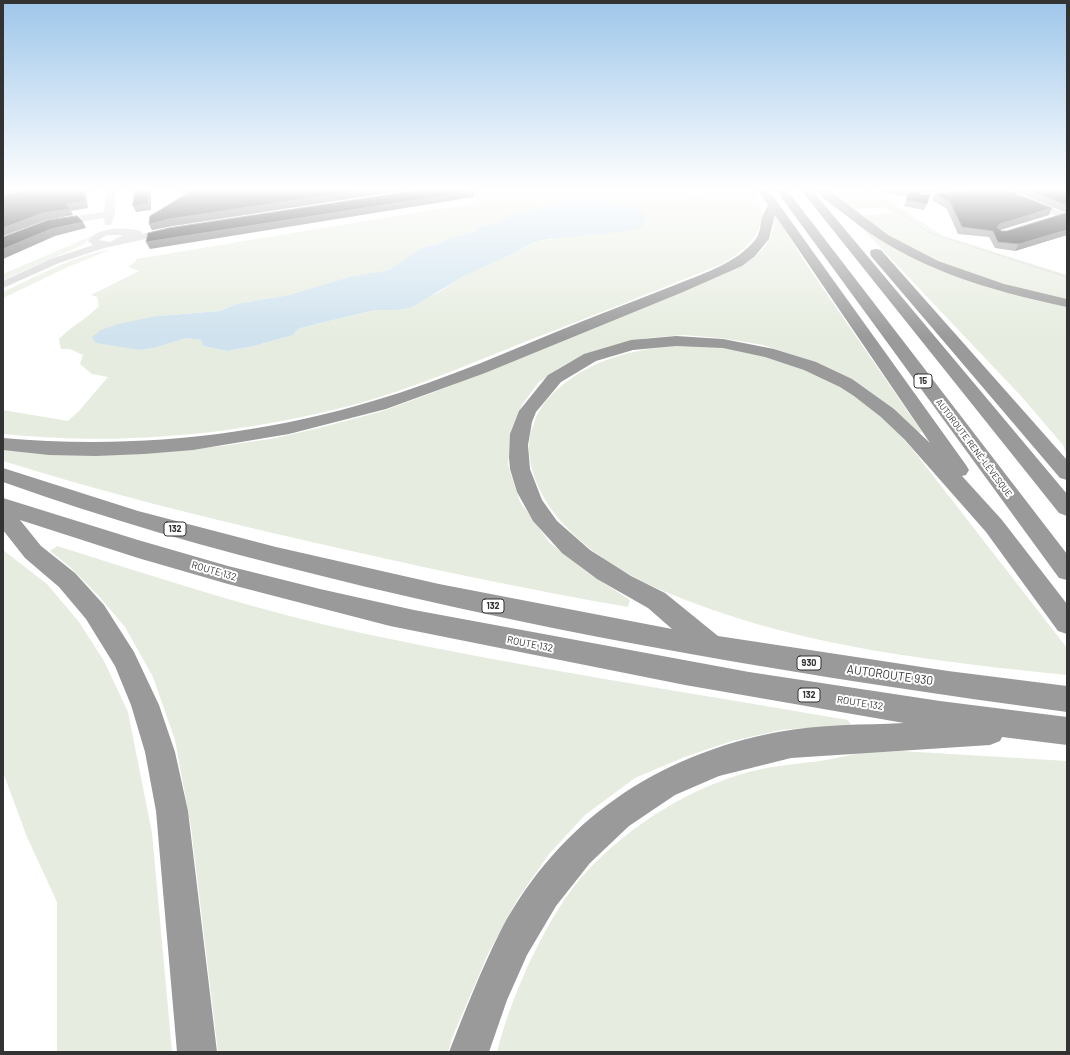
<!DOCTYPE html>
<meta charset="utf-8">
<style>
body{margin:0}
#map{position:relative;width:1070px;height:1055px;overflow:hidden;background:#fff;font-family:Barlow,sans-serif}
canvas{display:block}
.frame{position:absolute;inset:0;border:4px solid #333;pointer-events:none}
</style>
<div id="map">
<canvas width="1070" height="1055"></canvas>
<div class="frame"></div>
</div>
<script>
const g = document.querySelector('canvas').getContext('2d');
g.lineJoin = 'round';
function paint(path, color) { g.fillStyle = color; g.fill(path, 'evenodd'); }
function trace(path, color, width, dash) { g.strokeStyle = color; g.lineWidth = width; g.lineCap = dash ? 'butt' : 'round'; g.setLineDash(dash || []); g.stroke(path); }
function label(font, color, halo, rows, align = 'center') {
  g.font = font + ' Barlow,sans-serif'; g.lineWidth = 4; g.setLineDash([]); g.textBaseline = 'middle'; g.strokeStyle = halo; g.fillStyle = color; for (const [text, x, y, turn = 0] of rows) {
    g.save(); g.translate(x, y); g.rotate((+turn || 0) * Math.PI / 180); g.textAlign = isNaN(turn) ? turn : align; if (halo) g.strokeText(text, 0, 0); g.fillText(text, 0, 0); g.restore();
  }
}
paint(new Path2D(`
 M468,190H649L700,195L710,190H755C772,227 753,245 722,264C652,292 582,320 512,347C460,368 408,390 353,405C238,435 121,446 3,434V410L68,421L79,411L108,377L92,374L80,364L83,355L70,349H61L59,339C71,326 87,319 99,306L97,297L91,295L139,271L128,267L136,261V259L480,202ZM578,199H597L620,203L572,236L534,242L524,248L464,276L437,293L397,310H375L320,323L298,329L293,335L254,346L227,351L203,346L201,340L186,338L154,348L140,350L124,346L157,316L220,311L236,304L289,295L349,277L389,270L421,248L439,244L449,238L474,232L483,226L499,222L507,216Z
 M833,190H876L888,200L941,235L1067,275V300C999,284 915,265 863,215L892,213L885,208L854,209Z
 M775,217H777L804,261L922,432L916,433L831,369L797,356L763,345L721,338L683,335L647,338L618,344L583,355L559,368L538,383L522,405L511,431L508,465L520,502L550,543L588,573L630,600L628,607C519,588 411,565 303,540C202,517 102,492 3,461V449L155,453L222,446L276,438L327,426L383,411L432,393L724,274C751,260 773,251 775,217Z
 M860,226H864L895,247L1067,306V456L1063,445L1021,396Z
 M94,235L81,246L3,280V274Z
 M108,250L107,251L70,266L3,298V292C34,278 75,255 108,250Z
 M672,346C694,346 717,345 739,349C781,358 824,374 859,399C878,412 894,429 910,446L1067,648V675C941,662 811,648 691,602C642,584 593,559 558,518C540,496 525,465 530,435C531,430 534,425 535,420C540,407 549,396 559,388C593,359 629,351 672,346Z
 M57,546C159,578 261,612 366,634C525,668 687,692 848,720L852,727H817L781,730L732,741L687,756L635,778L585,815L549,854L517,900L488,954L452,1038L448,1052H218L191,827L175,740L153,677L125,627L98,595L70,567L50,551Z
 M3,550L47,584L79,622L104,661L128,712L152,833L172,1052H57V902L27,837L3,772Z
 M901,751L1067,761V1052H497C511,996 548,912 588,870C631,825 689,788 749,772C774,765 801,764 826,760C840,758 854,753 868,752C879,751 890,752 901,751Z`), '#e6ecdf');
paint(new Path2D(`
 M578,199C600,199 619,203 640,209L644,218L642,227L630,231L549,239L534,242L514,253L464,276L412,307L397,310H375L320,323L298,329L293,335L254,346L227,351L203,346L201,340L186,338L154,348L140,350L96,343L92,337L101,330L118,324L157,316L220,311L236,304L289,295L349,277L389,270L421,248L439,244L449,238L474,232L483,226L499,222L507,216Z`), '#cfe2ee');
trace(new Path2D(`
 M870,190L882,202L930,233L1067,277
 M179,225L319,203`), '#cdcdcd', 1.5, [1, 1]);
paint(new Path2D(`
 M107,190H115V214L111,225H105L104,218L56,225L51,222L56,219L104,212Z
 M958,190H983L979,193L920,200L916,197L920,194Z
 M996,190H1007L1067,214V220L997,192Z
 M170,228L175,231L173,233L104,248L59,263L3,288V281L51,259L93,245L88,241C99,226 124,227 141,231L142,234ZM107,235H123L110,242L99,240Z`), '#d0d0d0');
paint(new Path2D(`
 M758,190H768L778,203L966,465L969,470L966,475L962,476L1002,520L1067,604V634L1058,631L986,532L905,440L881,417L854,396L840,387L804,370L765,357L723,348L676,346L633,350L596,361L561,382L536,412L532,422L528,445L530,469L542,500L557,521L590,550L631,576L665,593L718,636L948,671L1067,686V712C815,678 565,637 318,575C212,549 106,519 3,482V468L138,511L276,547L439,584L672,629L648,608L597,579L562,553L533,521L517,492L510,469L509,457L510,434L519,411L548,375L584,354L631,340L676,336L723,339L774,349L816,362L852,379L894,409L930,443L775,215L769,239L755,256L742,266L683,292L485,373L386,409L289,434L193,450L144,454L96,456L49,455L3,450V438C128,449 252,437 373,401C445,380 514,349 583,321C615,308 648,296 680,283C707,272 736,263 755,240C761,233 760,224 762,217C764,213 766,209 768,205Z
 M776,190H787L1067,554V580L1059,578Z
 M801,190H812L1067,494V516L1059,513Z
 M817,190H829L888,235L938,261L1004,284L1067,299V307C987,290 911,268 847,216C837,208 823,200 817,190Z
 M876,249L881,250L1067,460V480L1060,478L871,256L870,253L871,250Z
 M3,498L138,540L228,566L320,589L414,610L749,672L940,701L1067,717V745L1002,737L1000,741L990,745L791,758L719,776L675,795L629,826L590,863L556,906L527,955L507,1000L489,1052H449C465,1011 481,970 501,930C560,820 657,755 778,732C820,724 863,725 904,723L685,685L390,626L228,584L138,558L20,520L41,546L75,573L104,605L134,652L159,705L175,752L188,811L217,1052H177L156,811L145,752L131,705L115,666L86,619L59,587L25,558L3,530Z`), '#9a9a9a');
paint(new Path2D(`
 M179,190H406L172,226L152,230L149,224L186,194Z
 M882,190H945L919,193L927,204L924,210L904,206L907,197L881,192Z
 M1011,190H1067V213Z
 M935,194L1049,215L999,230L1001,231H1007L1067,213V235L1015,251L995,248L989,237L958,234L947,209L932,200Z`), '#8c8c8c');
paint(new Path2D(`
 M3,190H24L3,194Z
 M83,190H89V193H86L88,208L71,211L73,215L46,220L3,236V228L66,204Z
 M148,190H151V210L136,212L133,206Z
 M364,190H406L172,226L152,230L149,224L169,219Z
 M918,190H945L920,193L914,197L917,191Z
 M474,191V197L150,249L146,242Z
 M1052,208L1049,215L997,231L994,234L997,227L1000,224Z
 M83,222L86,228L55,236L3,259V249L51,229Z
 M1067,230V235L1015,251L1019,244Z`), '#5f5f5f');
const building = new Path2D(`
 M29,190H83L85,201L66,204L70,209L43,213L3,228V196Z
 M135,190H148V204L133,206Z
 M187,190H364L169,219L149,224L150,216L190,192Z
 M420,190H473L474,191L146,242L148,233L169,228Z
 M904,190H918L917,191L922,195L930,194L927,204L906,200L910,191Z
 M969,190H1006L1052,208L1000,224L997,227L1001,231H1007L1066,213H1067V230L1019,244L998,242L993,231L962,227L950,202L935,194Z
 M1029,190H1067V205Z
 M77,216L83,222L51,229L3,249V237L48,220Z`);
paint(building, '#1a1a1a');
trace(building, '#5f5f5f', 1);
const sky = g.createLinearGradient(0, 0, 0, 338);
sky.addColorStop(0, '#9ec6ea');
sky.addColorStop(0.56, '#fff');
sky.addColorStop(1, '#ffffff00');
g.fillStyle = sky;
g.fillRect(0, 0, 1070, 338);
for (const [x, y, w] of [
 [923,381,18],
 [175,529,22],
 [493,606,22],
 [809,663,24],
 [809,695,22]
]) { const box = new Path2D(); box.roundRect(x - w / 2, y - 7, w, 14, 3); g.fillStyle = '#fff'; g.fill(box); trace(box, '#333', 1); }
label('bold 9px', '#333', null, [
 ["15",923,381],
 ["132",175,529],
 ["132",493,606],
 ["930",809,663],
 ["132",809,695]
]);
label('9px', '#333', '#fff', [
 ["AUTOROUTE RENÉ-LÉVESQUE",974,448,53]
]);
label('10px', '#333', '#fff', [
 ["ROUTE 132",214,571,16],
 ["ROUTE 132",530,644,11],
 ["ROUTE 132",860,703,9]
]);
label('12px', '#333', '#fff', [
 ["AUTOROUTE 930",890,675,8]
]);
</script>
